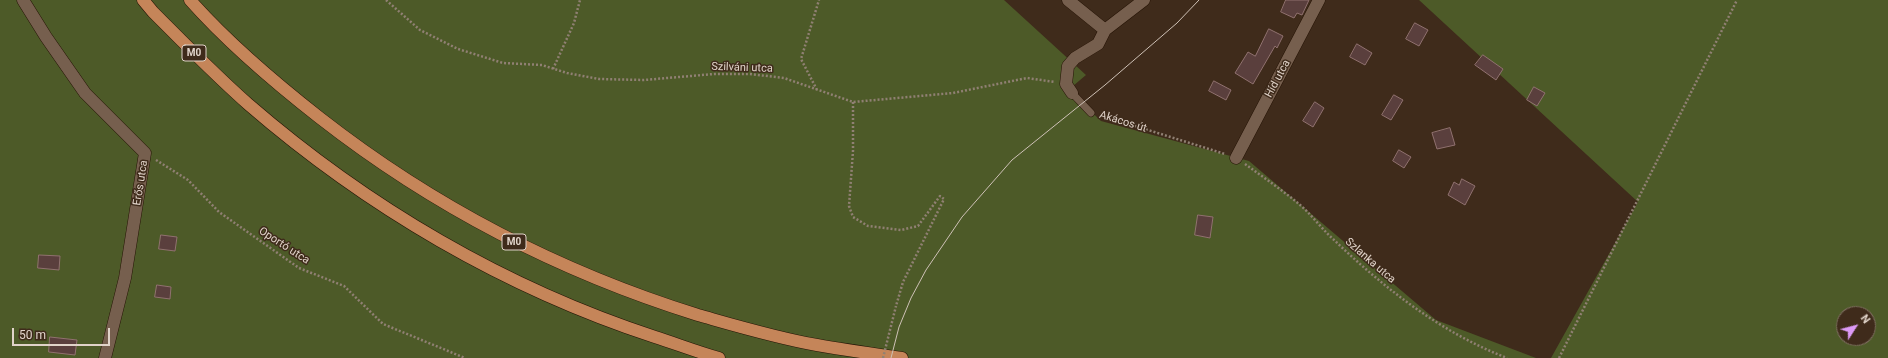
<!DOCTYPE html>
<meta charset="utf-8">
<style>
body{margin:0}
#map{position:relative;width:1888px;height:358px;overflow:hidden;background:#3f2b1b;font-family:Roboto,sans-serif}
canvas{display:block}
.north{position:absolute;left:1836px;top:306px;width:40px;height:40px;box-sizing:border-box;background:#3f2b1b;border:1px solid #7f6e61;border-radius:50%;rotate:54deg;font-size:11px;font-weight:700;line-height:16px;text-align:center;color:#e0d3c9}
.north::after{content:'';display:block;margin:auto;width:14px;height:18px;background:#dc99f5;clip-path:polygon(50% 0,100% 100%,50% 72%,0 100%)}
.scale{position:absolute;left:12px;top:328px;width:98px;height:18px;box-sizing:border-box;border:2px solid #e0d3c9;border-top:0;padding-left:5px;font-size:12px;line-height:14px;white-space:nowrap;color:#e0d3c9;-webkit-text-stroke:3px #3f2b1b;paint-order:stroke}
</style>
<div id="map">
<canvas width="1888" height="358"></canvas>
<div class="north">N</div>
<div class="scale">50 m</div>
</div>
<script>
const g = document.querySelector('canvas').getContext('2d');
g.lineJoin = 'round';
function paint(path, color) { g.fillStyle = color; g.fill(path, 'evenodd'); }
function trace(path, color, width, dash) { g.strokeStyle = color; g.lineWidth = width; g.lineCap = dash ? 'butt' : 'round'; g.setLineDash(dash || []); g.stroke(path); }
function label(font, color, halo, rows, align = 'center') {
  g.font = font + ' Roboto,sans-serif'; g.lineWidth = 3; g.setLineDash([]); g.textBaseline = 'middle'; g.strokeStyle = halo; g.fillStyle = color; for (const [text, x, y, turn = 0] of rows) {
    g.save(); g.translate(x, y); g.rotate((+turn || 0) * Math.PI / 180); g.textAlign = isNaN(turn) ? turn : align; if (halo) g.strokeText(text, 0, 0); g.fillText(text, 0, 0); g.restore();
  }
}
paint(new Path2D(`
 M0,0H1004L1086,75L1073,86L1072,93L1101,121L1249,161L1436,320L1536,358H0Z
 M1419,0H1888V358H1551L1638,202ZM1844,314H1868V338H1844Z`), '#4d5a28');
const building = new Path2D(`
 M1286,0H1309L1302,15L1297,13L1294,18L1281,12Z
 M1415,23L1428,30L1419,46L1406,39Z
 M1269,29L1283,36L1277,48L1275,46L1253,84L1235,73L1248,52L1255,56Z
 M1357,44L1372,53L1365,65L1350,57Z
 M1483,55L1503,69L1496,80L1475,65Z
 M1214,81L1231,90L1226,100L1209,91Z
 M1534,87L1545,93L1537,106L1527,100Z
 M1394,95L1403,100L1391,120L1382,115Z
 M1315,102L1324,108L1313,127L1303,121Z
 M1450,128L1455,145L1437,149L1432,133Z
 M1399,150L1411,157L1404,168L1393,161Z
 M1462,179L1475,186L1465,205L1448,195L1454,182L1459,185Z
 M1198,215L1213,217L1210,238L1195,235Z
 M161,235L177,237L175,251L159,249Z
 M39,255L60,256L59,270L38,268Z
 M157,285L171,287L170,299L155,297Z
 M50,337L77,340L75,355L49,352Z`);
paint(building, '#5a3f3d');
trace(building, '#90716f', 1);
const lane = new Path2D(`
 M1072,93L1091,113`);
const street = new Path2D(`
 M23,0L46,37L85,93L145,153L125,278L105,358
 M1068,0L1105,30
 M1072,93L1066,84L1068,66L1075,58L1098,44L1105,30L1144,0
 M1236,158L1319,0`);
const highway = new Path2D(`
 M143,0L153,12C184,43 215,75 248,104C367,207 505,288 655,337C677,344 697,352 719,358
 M190,0C228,43 274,82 320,118C434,207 560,272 698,315C737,326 777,338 817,345C845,350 874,354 902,358`);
trace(lane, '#251305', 8);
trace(street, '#251305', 13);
trace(highway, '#251305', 13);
trace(new Path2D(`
 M386,0L420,30L458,49L503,63L542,65L567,73L599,79L644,80L714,74H750L784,78L853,102L953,93L1027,78L1055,82
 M553,69L574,23L580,0
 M817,90L801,59L819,0
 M853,102V151L849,206L853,217L868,226L901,230L918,226L940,196L944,199L903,282L896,306
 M1100,115L1225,154
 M156,160L188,180L219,212L299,268L344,286L383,324L465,358
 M1245,164C1263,177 1282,190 1299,204C1311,214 1321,228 1333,239C1384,288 1440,332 1507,358
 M1559,358L1737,0`), '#908073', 2.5, [2, 2]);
trace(lane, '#765f4e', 7);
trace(street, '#765f4e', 12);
trace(highway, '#c58559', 12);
trace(new Path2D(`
 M891,358L899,327L911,298L926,270L962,217L1012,160L1105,85L1177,23L1199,0`), '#cec1b6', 1);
trace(new Path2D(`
 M883,358L896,306`), '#908073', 2.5, [2, 2]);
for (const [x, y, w] of [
 [194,53,24],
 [514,242,24]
]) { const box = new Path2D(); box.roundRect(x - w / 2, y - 8, w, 16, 3); g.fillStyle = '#3f2b1b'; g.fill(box); trace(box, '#e0d3c9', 1); }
label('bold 10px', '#e0d3c9', null, [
 ["M0",194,53],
 ["M0",514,242]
]);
label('11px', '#e0d3c9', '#3f2b1b', [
 ["Szilváni utca",742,68,2],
 ["Híd utca",1278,79,-62],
 ["Akácos út",1123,122,17],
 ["Erős utca",141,183,-81],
 ["Oportó utca",284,246,33],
 ["Szlanka utca",1370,261,41]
]);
</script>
